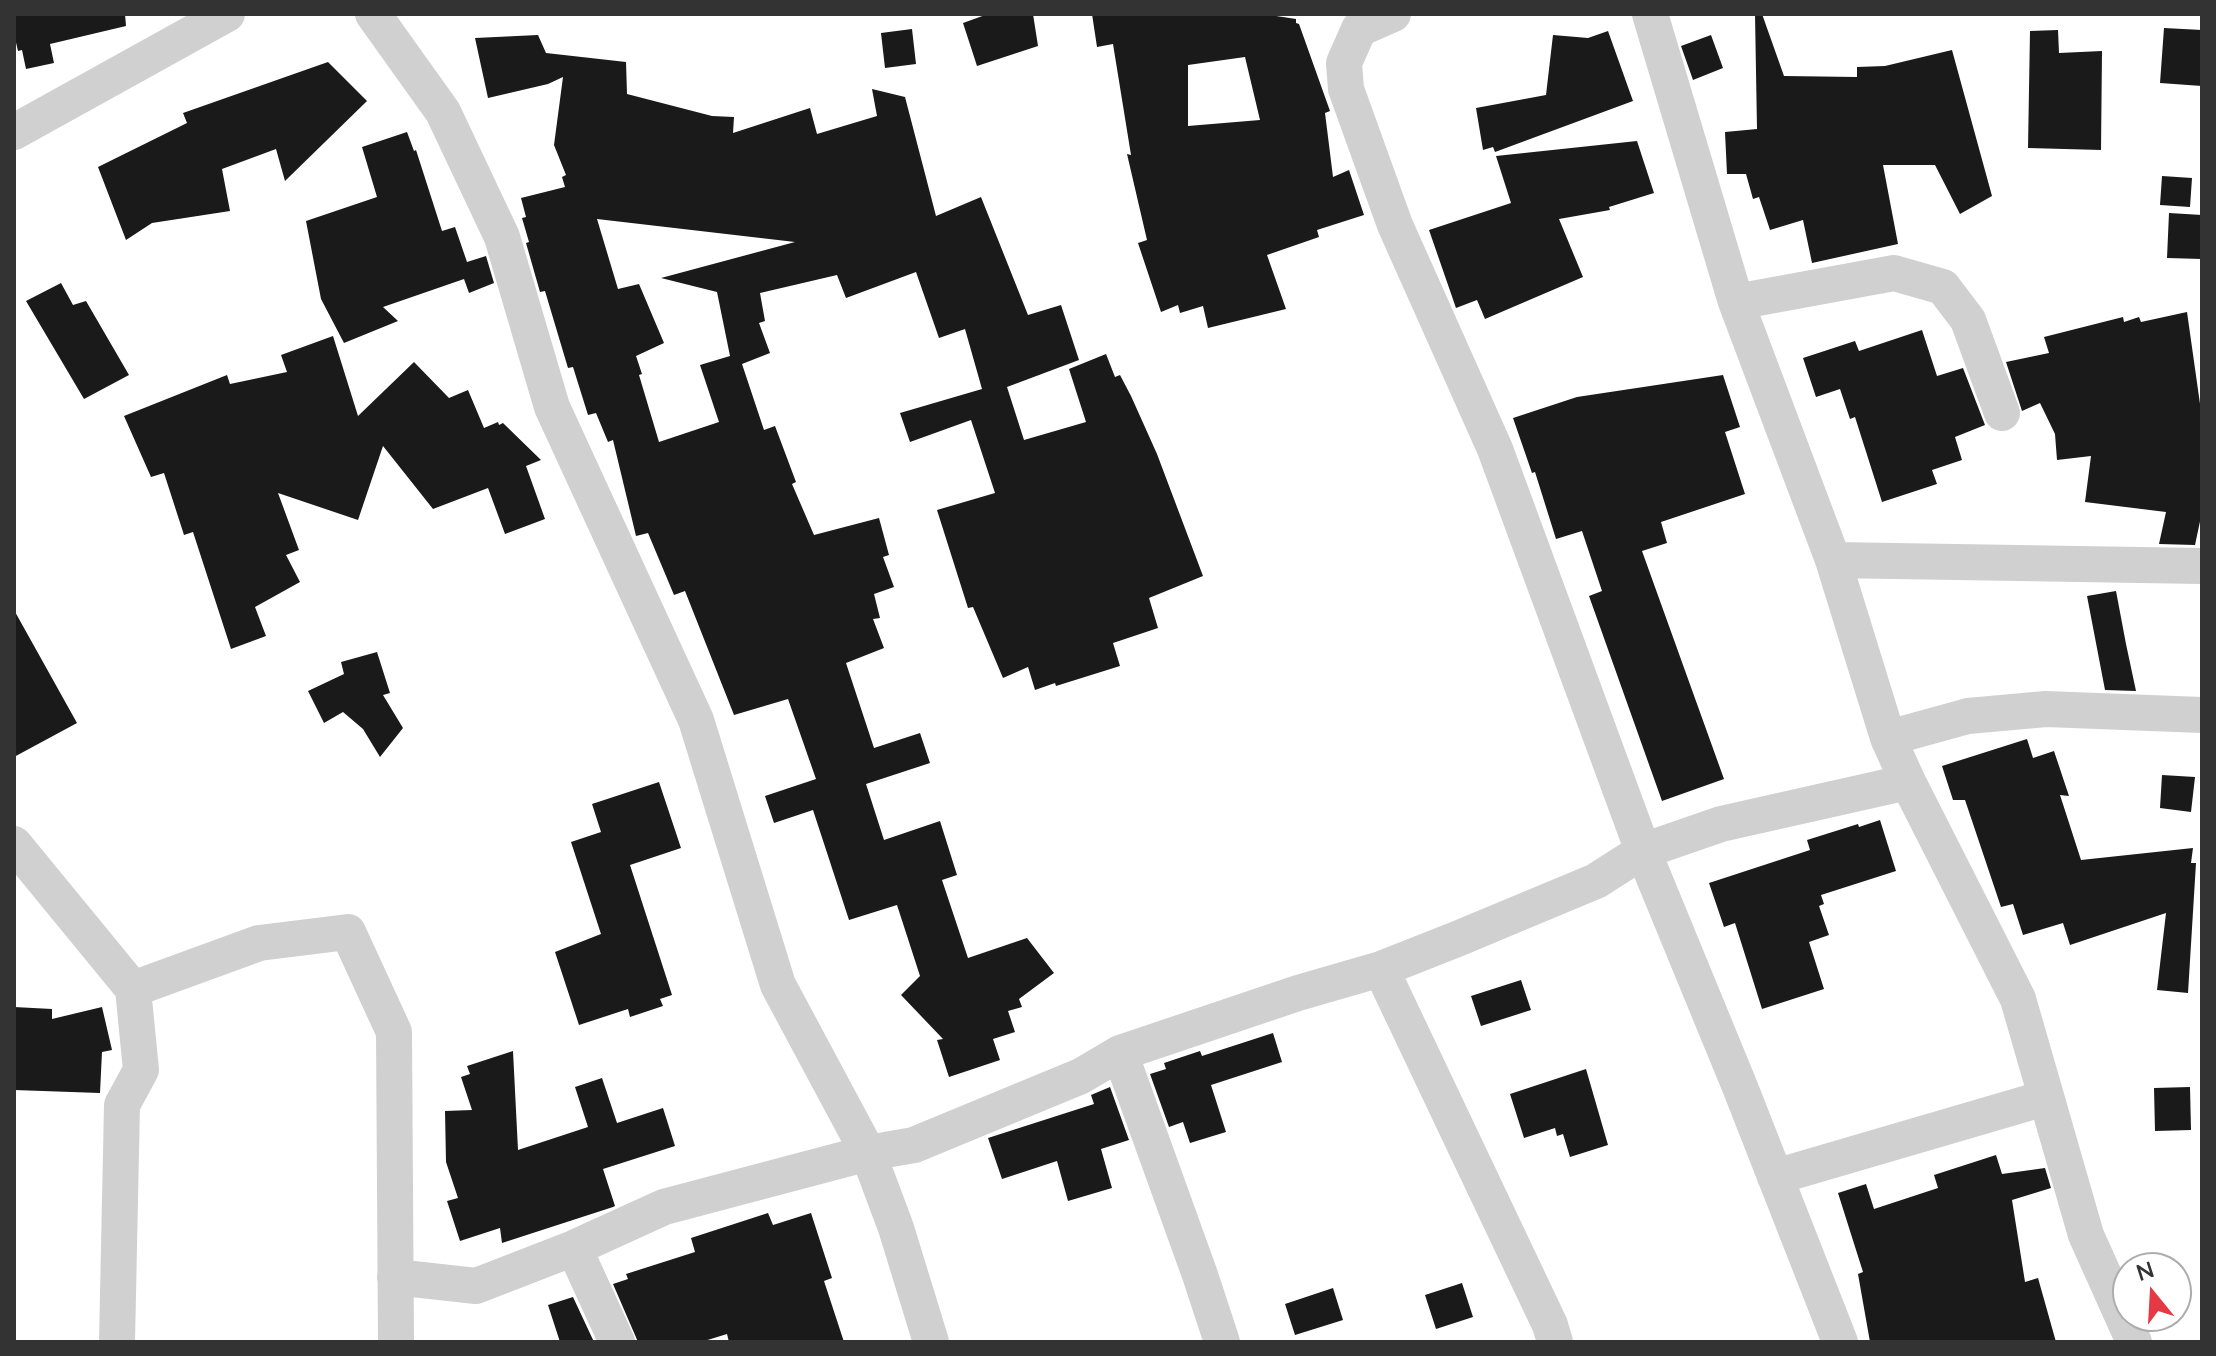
<!DOCTYPE html>
<style>
body{margin:0}
#map{position:relative;width:2216px;height:1356px;overflow:hidden;background:#fff;font-family:Lato,sans-serif}
canvas{display:block}
.frame{position:absolute;inset:0;border:16px solid #333;pointer-events:none}
.north{position:absolute;left:2112px;top:1252px;width:80px;height:80px;box-sizing:border-box;background:#fff;border:2px solid #adadad;border-radius:50%;rotate:342deg;font-size:22px;font-weight:700;line-height:32px;text-align:center;color:#333}
.north::after{content:'';display:block;margin:auto;width:28px;height:36px;background:#e63946;clip-path:polygon(50% 0,100% 100%,50% 72%,0 100%)}
</style>
<div id="map">
<canvas width="2216" height="1356"></canvas>
<div class="frame"></div>
<div class="north">N</div>
</div>
<script>
const g = document.querySelector('canvas').getContext('2d');
g.lineJoin = 'round';
function paint(path, color) { g.fillStyle = color; g.fill(path, 'evenodd'); }
function trace(path, color, width, dash) { g.strokeStyle = color; g.lineWidth = width; g.lineCap = dash ? 'butt' : 'round'; g.setLineDash(dash || []); g.stroke(path); }
paint(new Path2D(`
 M14,14H125L126,26L50,44L54,63L26,69L22,50L18,51L14,34Z
 M988,14H1033L1038,46L977,66L963,23Z
 M1092,14H1263L1296,19V23L1299,24L1330,111L1325,113L1333,177L1349,170L1364,215L1317,230L1319,237L1267,255L1286,309L1208,328L1203,306L1180,313L1178,305L1161,312L1138,243L1147,240L1127,154L1131,155L1113,44L1097,47ZM1245,57L1260,120L1188,126V65Z
 M1755,14H1762L1784,76L1857,77V67L1885,66L1952,50L1992,196L1960,214L1935,165H1883L1898,244L1812,263L1803,220L1770,230L1759,197L1753,199L1746,174H1727L1725,132L1757,129Z
 M2164,28L2202,30V86L2160,83Z
 M912,29L916,64L885,68L881,33Z
 M2058,30L2059,53L2102,51L2101,150L2028,148L2030,31Z
 M1608,31L1633,101L1495,152L1493,147L1483,150L1476,108L1546,95L1553,35L1588,38Z
 M538,35L546,53L626,62L627,94L712,116L734,117L733,133L810,108L817,134L877,116L872,89L905,97L936,216L981,197L1028,315L1061,305L1079,360L1007,387L1024,440L1086,422L1069,369L1106,354L1115,377L1120,375L1131,396L1157,454L1203,576L1149,598L1158,628L1113,643L1120,666L1056,686L1055,683L1035,690L1028,667L1003,678L973,607L968,608L937,510L995,493L971,420L910,442L900,413L982,389L965,329L939,338L916,272L846,298L837,275L760,293L765,321L759,323L770,353L742,364L764,430L775,426L796,482L792,484L814,535L879,518L889,555L883,557L894,587L874,594L880,618L873,619L884,648L846,663L874,748L920,733L930,763L866,784L884,840L940,821L957,875L942,880L968,958L1027,938L1054,973L1019,999L1022,1007L1008,1011L1015,1032L993,1039L1000,1060L949,1077L937,1040L943,1039L901,995L920,976L897,905L849,920L813,810L774,823L765,796L816,779L788,699L734,715L685,591L674,595L648,533L636,536L613,440L608,442L596,413L588,415L573,367L568,368L545,291L540,292L526,243L529,242L522,218L526,217L521,198L565,187L562,177L566,175L554,145L563,77L548,84L488,98L475,38ZM597,219L795,242L661,278L717,292L730,356L700,365L719,422L659,442L639,375L642,374L636,356L664,343L639,284L618,289Z
 M1711,35L1723,68L1693,80L1681,46Z
 M328,62L367,101L285,181L276,149L222,169L230,211L152,223L126,240L98,167L187,123L183,113Z
 M407,132L414,151L416,150L442,231L455,227L467,262L486,256L494,283L469,293L464,279L383,307L398,321L344,343L321,299L306,221L377,197L362,147Z
 M1637,141L1654,193L1609,207L1610,210L1559,219L1583,277L1485,319L1477,300L1456,308L1429,230L1511,203L1496,156Z
 M2162,176L2192,178L2190,207L2160,205Z
 M2169,213L2202,215V259L2167,258Z
 M61,283L73,305L86,301L129,375L84,399L26,301Z
 M2187,312L2202,418V512L2195,545L2159,544L2166,512L2085,502L2091,456L2057,460L2055,434L2040,403L2022,411L2006,362L2049,353L2044,337L2123,317L2124,322L2139,317L2141,322Z
 M1922,330L1937,376L1963,368L1985,425L1955,437L1962,460L1932,470L1937,484L1882,502L1855,417L1850,419L1840,389L1816,397L1803,358L1855,341L1859,351Z
 M333,336L358,416L414,362L449,398L468,390L484,428L498,422L499,425L503,423L541,460L526,466L545,519L505,534L488,488L433,509L383,446L358,520L278,493L299,550L286,555L300,582L255,607L266,636L231,649L193,532L184,535L164,473L151,477L124,416L227,375L230,384L287,372L281,355Z
 M1723,375L1740,427L1725,432L1745,494L1661,522L1667,543L1642,551L1724,779L1662,801L1589,596L1602,591L1582,531L1556,539L1535,472L1532,473L1513,418L1577,397Z
 M2116,591L2126,644L2136,691L2105,690L2087,596Z
 M14,610L77,723L14,757Z
 M377,652L390,693L383,695L403,728L380,757L363,729L343,712L324,723L308,691L344,674L341,662Z
 M2027,739L2033,758L2054,751L2069,796L2060,795L2081,860L2193,848L2191,863H2196L2188,993L2157,990L2166,913L2070,945L2063,923L2023,935L2013,904L2001,907L1965,800H1953L1942,766Z
 M2162,775L2195,777L2191,812L2160,808Z
 M659,782L681,848L630,865L672,995L660,999L663,1006L630,1017L628,1009L579,1025L555,952L601,934L571,842L601,832L592,804Z
 M1880,820L1896,871L1821,895L1824,904L1819,906L1829,935L1809,942L1824,989L1762,1009L1735,923L1724,927L1709,883L1810,850L1807,840L1858,824L1859,827Z
 M1521,980L1531,1010L1481,1026L1471,996Z
 M14,1007L52,1009V1019L102,1007L112,1050L102,1052L100,1093L14,1090Z
 M1273,1033L1282,1062L1211,1085L1226,1132L1190,1143L1183,1122L1169,1127L1150,1074L1166,1069L1164,1063L1200,1051L1202,1056Z
 M513,1051L518,1150L588,1127L575,1087L602,1078L617,1123L663,1108L675,1146L603,1169L615,1206L613,1207L502,1243L500,1228L460,1241L447,1201L458,1198L446,1162L445,1111L472,1110L461,1077L470,1074L467,1066Z
 M1586,1069L1608,1145L1570,1157L1563,1134L1557,1136L1555,1128L1524,1138L1510,1094Z
 M1110,1087L1129,1140L1101,1149L1112,1188L1068,1201L1057,1161L1002,1179L988,1138L1094,1104L1091,1095Z
 M2190,1087L2191,1130L2155,1131L2154,1088Z
 M1996,1155L2002,1174L2045,1168L2051,1188L2012,1200L2025,1282L2038,1278L2056,1342H1870L1858,1274L1863,1272L1838,1193L1866,1184L1874,1209L1938,1188L1934,1175Z
 M768,1213L773,1225L811,1213L832,1278L824,1281L844,1342H729L727,1334L701,1342H638L613,1284L628,1279L626,1274L695,1252L691,1238Z
 M1462,1283L1473,1317L1436,1329L1425,1295Z
 M1333,1288L1343,1320L1295,1335L1285,1304Z
 M573,1297L594,1342H560L548,1305Z`), '#1a1a1a');
trace(new Path2D(`
 M373,14L443,112L502,237L552,407L696,720L778,985L868,1153L896,1228L931,1342
 M1393,14L1359,29L1344,63L1346,89L1395,225L1495,449L1643,851L1740,1087L1840,1342
 M1650,14L1736,302
 M14,132L227,14
 M1833,560L2202,566
 M1888,738L1968,716L2046,709L2202,715
 M1908,782L1888,738L1833,560L1736,302L1894,273L1943,287L1968,320L2002,413
 M14,844L133,989L141,1070L122,1105L117,1342
 M1381,969L1550,1325L1555,1342
 M133,989L259,943L348,932L394,1032L396,1342
 M1120,1053L1200,1275L1222,1342
 M1775,1177L2045,1098
 M574,1248L617,1342
 M395,1277L476,1286L574,1248L664,1207L868,1153L914,1145L1081,1076L1120,1053L1298,993L1381,969L1457,939L1596,881L1643,851L1721,824L1908,782L2018,999L2086,1235L2134,1342`), '#d0d0d0', 36);
</script>
